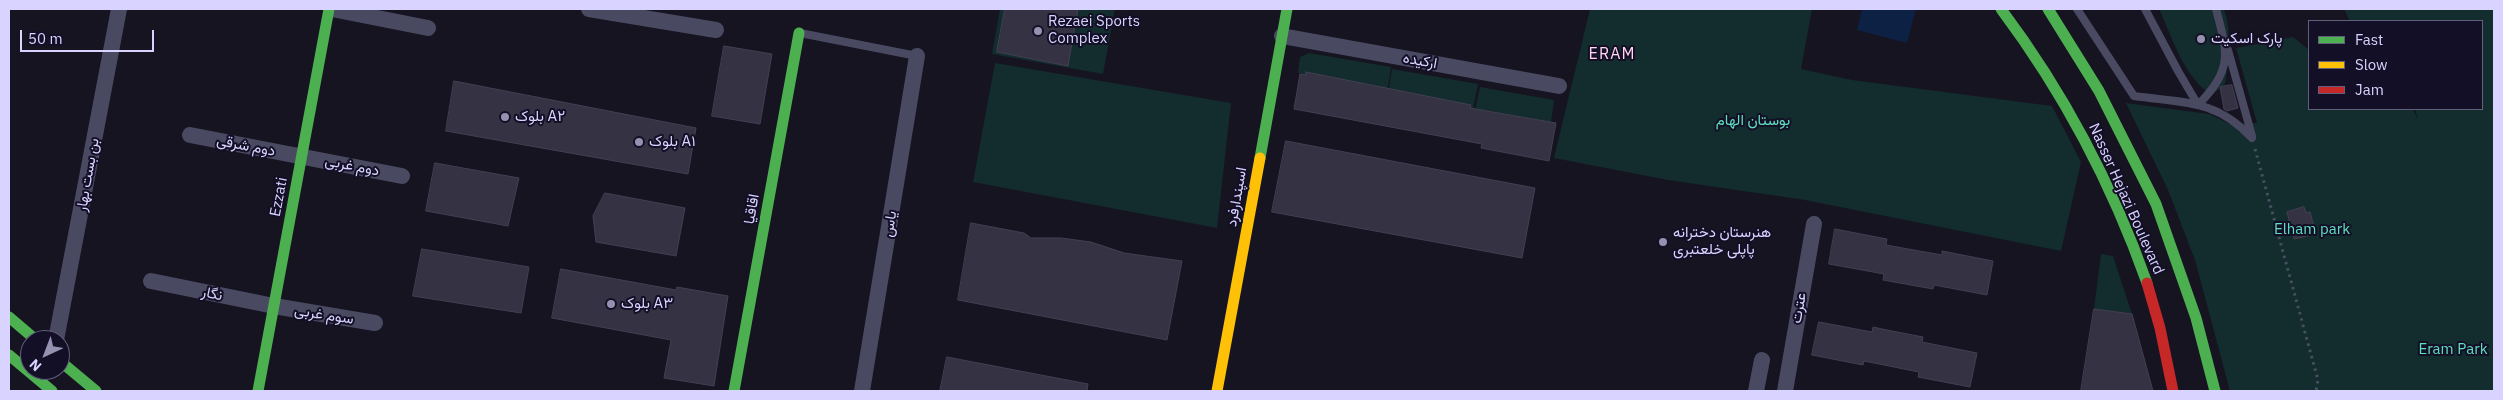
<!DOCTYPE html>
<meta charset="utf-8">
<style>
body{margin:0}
#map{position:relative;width:2503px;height:400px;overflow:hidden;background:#161421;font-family:"IBM Plex Sans",sans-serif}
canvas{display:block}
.frame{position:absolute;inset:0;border:10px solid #d9d4ff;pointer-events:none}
.legend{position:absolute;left:2308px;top:20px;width:175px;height:90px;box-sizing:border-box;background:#130f26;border:1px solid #625e7d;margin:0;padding:6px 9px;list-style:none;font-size:15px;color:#d9d4ff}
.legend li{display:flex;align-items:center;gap:10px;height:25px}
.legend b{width:25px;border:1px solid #625e7d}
.north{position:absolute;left:20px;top:330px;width:50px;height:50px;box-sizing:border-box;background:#130f26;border:1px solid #625e7d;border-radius:50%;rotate:223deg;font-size:14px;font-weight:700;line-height:20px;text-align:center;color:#d9d4ff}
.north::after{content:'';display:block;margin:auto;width:18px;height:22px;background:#9591b1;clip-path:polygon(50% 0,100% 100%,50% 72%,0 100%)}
.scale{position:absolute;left:20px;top:30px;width:134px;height:22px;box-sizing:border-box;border:2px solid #d9d4ff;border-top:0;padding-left:6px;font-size:15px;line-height:18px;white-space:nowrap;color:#d9d4ff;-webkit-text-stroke:4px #130f26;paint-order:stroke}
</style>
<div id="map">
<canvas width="2503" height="400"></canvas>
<div class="frame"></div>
<ul class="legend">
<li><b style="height:6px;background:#4caf50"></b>Fast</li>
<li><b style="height:6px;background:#ffc107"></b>Slow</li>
<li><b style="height:6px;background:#c62828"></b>Jam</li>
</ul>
<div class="north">N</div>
<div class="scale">50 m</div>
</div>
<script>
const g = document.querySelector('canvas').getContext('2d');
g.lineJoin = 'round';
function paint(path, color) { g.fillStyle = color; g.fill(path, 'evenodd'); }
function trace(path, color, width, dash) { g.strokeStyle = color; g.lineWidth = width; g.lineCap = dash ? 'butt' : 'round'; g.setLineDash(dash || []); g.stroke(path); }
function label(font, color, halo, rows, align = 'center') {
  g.font = font + ' "IBM Plex Sans",Vazirmatn,sans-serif'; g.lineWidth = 4; g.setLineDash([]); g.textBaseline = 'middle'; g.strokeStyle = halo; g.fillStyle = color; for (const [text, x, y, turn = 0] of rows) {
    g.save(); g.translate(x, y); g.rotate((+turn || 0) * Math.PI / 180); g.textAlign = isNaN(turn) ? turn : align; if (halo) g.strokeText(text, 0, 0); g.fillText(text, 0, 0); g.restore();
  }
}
paint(new Path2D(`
 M1000,9H1115L1103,74L992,54Z
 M1590,9H1812L1801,69L1852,80L2052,106L2081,162L2061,251L1805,200L1668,180L1554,158Z
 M2159,9H2224C2232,33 2229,59 2225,84L2212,95C2184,78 2172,37 2159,9Z
 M2344,9H2494V391H2230L2195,260L2168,190L2126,103L2209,114L2230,124L2257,123L2236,48L2293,37L2309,50V109H2413L2418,120L2415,109H2482V21H2350Z
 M1309,53L1391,67L1387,93L1382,88L1300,74L1298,72L1300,57Z
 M995,63L1231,103L1217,228L973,182Z
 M1392,69L1478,84L1473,109H1470V105L1396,91L1388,93Z
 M1480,87L1554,100L1551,122L1485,110L1479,115L1475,110Z
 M2101,254L2113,256L2132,314L2094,309Z`), '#132c2d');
paint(new Path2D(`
 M1862,9H1916L1907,43L1857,30Z`), '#0d2144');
const building = new Path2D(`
 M1005,9H1078L1068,66L997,52Z
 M724,46L772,54L760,124L712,116Z
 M1306,72L1471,105L1470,108L1556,123L1549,161L1481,148L1482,144L1294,109L1300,74L1306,75Z
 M454,81L696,128L688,174L446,131Z
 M2232,85L2238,108L2227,111L2224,109L2220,87Z
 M1286,141L1535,188L1522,258L1272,212Z
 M435,163L519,178L508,226L426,211Z
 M605,193L685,208L676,256L596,242L593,216Z
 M2304,207L2306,213L2310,212L2316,234L2294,239L2287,212Z
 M971,223L1024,233L1031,238H1061L1091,242L1124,253L1182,261L1167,340L958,300Z
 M1835,229L1887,239L1886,245L1942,255V251L1993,261L1987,295L1934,285L1933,289L1883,280L1884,274L1829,264Z
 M422,249L529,267L521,313L413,296Z
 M561,269L676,290L677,287L728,296L714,386L664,378L671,340L552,318Z
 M2094,309L2132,314L2153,391H2081Z
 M1819,322L1872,332L1873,327L1892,331L1923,337L1922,342L1977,353L1970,387L1918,377L1919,372L1864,361L1863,365L1812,355Z
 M947,357L1088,384L1087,391H940Z`);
paint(building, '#343243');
trace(building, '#433f54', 1);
trace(new Path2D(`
 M2255,149L2318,380L2316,391`), '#44505f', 3, [2.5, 4]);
trace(new Path2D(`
 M2077,9L2134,96C2184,103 2216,99 2252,138
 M2145,9L2178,71L2198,105C2233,69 2228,54 2216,9
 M800,33L917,56
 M2228,50L2252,136`), '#4a4962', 8);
trace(new Path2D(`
 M332,9L428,28
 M589,9L716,30
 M1282,36L1559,86
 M190,135L402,176
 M151,281L274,306L375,323
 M56,340L119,9
 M862,391L917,56
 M1756,391L1762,360
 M1785,391L1814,224`), '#4a4962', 16);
trace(new Path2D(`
 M2001,9C2064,93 2112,184 2147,283
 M2048,9L2099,91L2156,204L2196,318L2215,391
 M1260,158L1287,9
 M9,317L36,340
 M9,355L52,391
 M60,361L96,391
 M258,391L329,9
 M734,391L799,33`), '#4caf50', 11);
trace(new Path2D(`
 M1217,391L1260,158`), '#ffc107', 11);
trace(new Path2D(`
 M2147,283L2160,328L2173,391`), '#c62828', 11);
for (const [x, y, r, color] of [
 [1038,31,5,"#9591b1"],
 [2201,39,5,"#9591b1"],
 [505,117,5,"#9591b1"],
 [639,142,5,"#9591b1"],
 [1663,242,5,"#9591b1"],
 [611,304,5,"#9591b1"]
]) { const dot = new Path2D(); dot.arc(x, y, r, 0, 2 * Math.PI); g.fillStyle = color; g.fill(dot); trace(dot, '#130f26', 2); }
label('15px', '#d9d4ff', '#130f26', [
 ["Rezaei Sports",1048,22],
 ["Complex",1048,39],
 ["پارک اسکیت",2211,39],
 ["بلوک A۲",515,117],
 ["بلوک A۱",649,142],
 ["هنرستان دخترانه",1673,233],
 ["پاپلی خلعتبری",1673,250],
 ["بلوک A۳",621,304]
], 'left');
label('15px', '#d9d4ff', '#130f26', [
 ["ارکیده",1420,61,10],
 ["دوم شرقی",246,146,11],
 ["دوم غربی",352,166,11],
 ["بن بست بهار",88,175,-80],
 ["Ezzati",279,197,-79],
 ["اسپندارفرد",1237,197,-80],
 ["Nasser Hejazi Boulevard",2126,199,66],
 ["اقاقیا",752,209,-80],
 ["یاس",890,224,-81],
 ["نگار",212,294,12],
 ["عترت",1799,308,-80],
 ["سوم غربی",324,315,9]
]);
label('15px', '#5fe0c0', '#130f26', [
 ["بوستان الهام",1753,121],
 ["Elham park",2312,230],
 ["Eram Park",2453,350]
]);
g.letterSpacing = '1px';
label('16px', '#ffd6f0', '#130f26', [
 ["ERAM",1612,54]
]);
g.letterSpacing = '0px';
</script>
